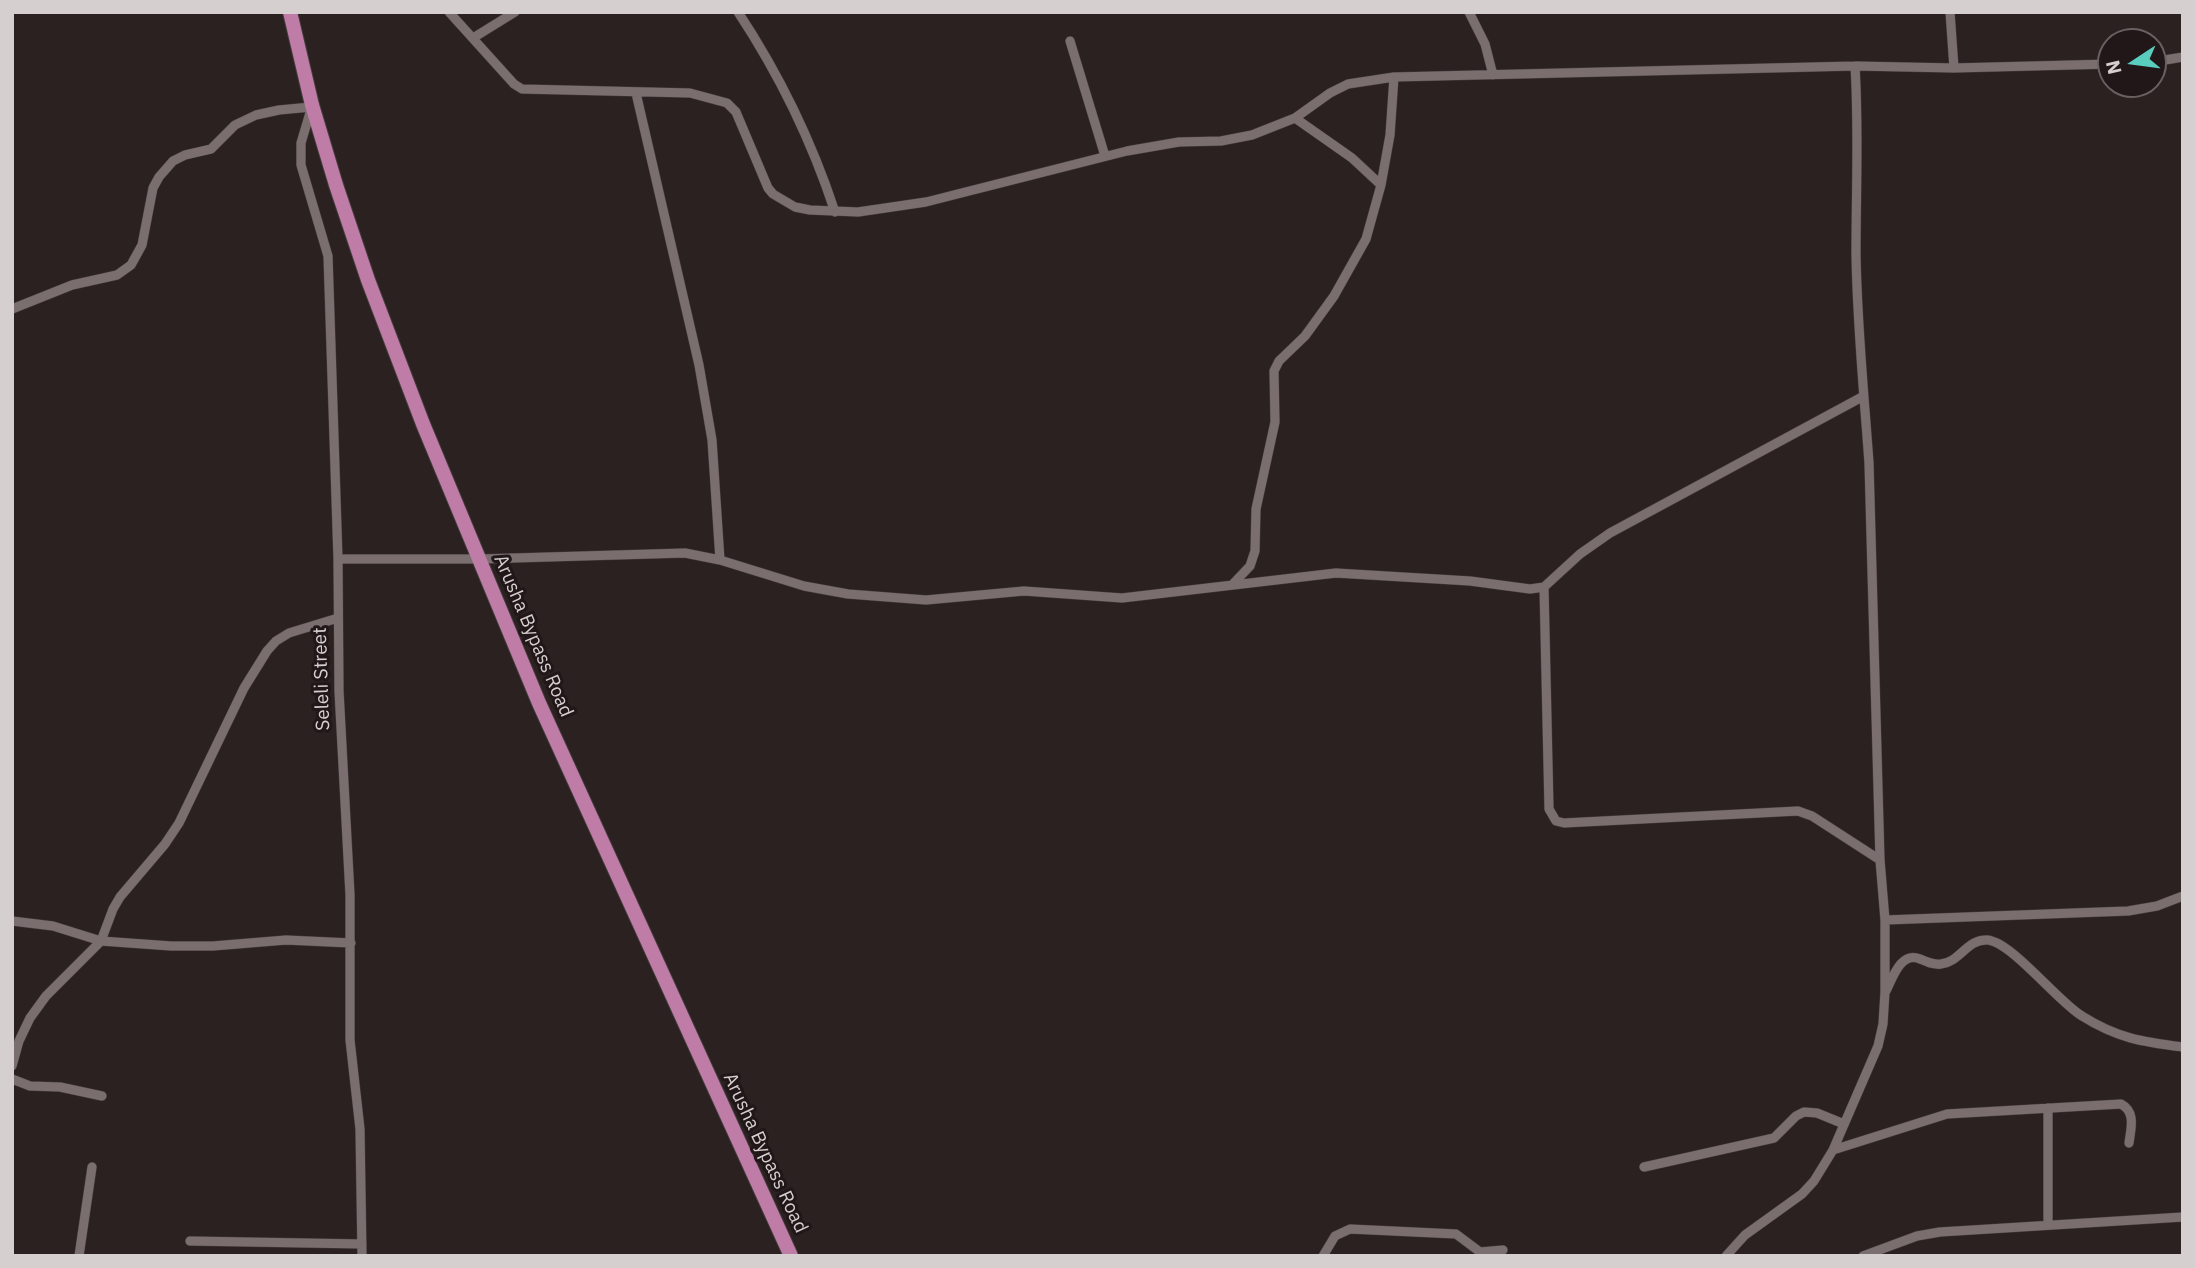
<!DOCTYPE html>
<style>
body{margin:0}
#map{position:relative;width:2195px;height:1268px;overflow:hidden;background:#2b2121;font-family:"IBM Plex Sans",sans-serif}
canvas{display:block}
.frame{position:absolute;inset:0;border:14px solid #d6cfcf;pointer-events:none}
.north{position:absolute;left:2097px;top:28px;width:70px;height:70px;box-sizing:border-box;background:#211718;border:2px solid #696161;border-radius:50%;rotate:257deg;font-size:19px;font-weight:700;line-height:28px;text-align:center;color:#d6cfcf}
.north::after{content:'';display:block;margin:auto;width:24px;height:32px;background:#59cebf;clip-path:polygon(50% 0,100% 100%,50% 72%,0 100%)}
</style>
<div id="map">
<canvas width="2195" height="1268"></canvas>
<div class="frame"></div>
<div class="north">N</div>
</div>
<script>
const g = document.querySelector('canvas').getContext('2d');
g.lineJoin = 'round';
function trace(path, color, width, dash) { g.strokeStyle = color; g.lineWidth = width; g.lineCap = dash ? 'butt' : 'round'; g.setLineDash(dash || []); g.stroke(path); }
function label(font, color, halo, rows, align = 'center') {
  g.font = font + ' "IBM Plex Sans",sans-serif'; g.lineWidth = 6; g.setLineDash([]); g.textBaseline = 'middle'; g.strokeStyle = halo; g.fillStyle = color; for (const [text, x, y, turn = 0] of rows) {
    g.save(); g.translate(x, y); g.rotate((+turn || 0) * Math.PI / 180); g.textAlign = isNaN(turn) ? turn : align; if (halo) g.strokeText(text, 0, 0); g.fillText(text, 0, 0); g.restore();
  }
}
const minor = new Path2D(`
 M449,12L514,84L522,89L690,93L727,103L736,112L768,188L773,194L795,207L810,210L858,212L926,202L1127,151L1179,142L1221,141L1252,135L1295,118L1330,93L1348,84L1394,77L1855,66L1954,68L2111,64
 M738,12C779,74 812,142 835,212
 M1469,12L1485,44L1493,75
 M1950,12L1954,68
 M473,38L515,12
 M1070,41L1105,156
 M2153,62L2183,57
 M636,93L699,365L712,440L720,560
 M312,106L301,143V165L328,256L338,559L339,691L350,895V1040L360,1129L362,1256
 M1295,118L1352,158L1381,185
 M12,309L72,285L117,275L131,265L142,245L153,188L159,177L173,161L185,155L211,149L235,125L256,115L279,110L311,107
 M338,559H480L685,553L720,560L804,586L848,594L926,600L1024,591L1122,598L1336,573L1470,581L1530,589L1544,587L1580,554L1610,533L1862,397
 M1232,585L1250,566L1255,551L1256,509L1275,422L1274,371L1279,361L1305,336L1334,296L1366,239L1381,185L1390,135L1394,77
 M1544,587L1549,809L1556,821L1564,823L1798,811L1812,816L1880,860
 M1885,920L2128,911L2157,906L2183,896
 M12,921L53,926L101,941L171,946H213L286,940L351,943
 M1886,991C1893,977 1901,951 1920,959C1927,962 1933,965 1941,964C1960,962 1967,939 1987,940C2011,941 2058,1002 2082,1016C2117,1038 2142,1042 2183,1047
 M12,1066L19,1041L30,1018L46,996L101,941L113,909L120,897L165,844L179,823L244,688L267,651L276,641L289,633L338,618
 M12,1079L30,1086L60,1087L102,1096
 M1833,1150L1947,1114L2121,1104C2136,1112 2131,1128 2129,1143
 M1644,1167L1774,1138L1796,1116L1804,1112L1817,1113L1844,1124
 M2048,1225V1108
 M190,1241L362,1244
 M79,1256L92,1167
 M1323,1256L1335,1236L1350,1229L1456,1234L1480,1252L1503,1250
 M1726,1256L1745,1235L1802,1194L1814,1181L1833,1150L1878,1046L1883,1024L1885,992V920L1880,860L1869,463C1864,393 1857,324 1856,254C1856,191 1859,129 1855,66
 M1863,1256L1917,1236L1940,1232L2183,1217`);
const primary = new Path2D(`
 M290,12L312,105L336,185L368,280L423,424L539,703L791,1256`);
trace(minor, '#463d3e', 10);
trace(primary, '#463d3e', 16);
trace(minor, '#7b6e6f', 9);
trace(primary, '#be7ca7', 14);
label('19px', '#d6cfcf', '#211718', [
 ["Arusha Bypass Road",533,636,67],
 ["Seleli Street",322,679,-92],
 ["Arusha Bypass Road",765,1153,65]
]);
</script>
